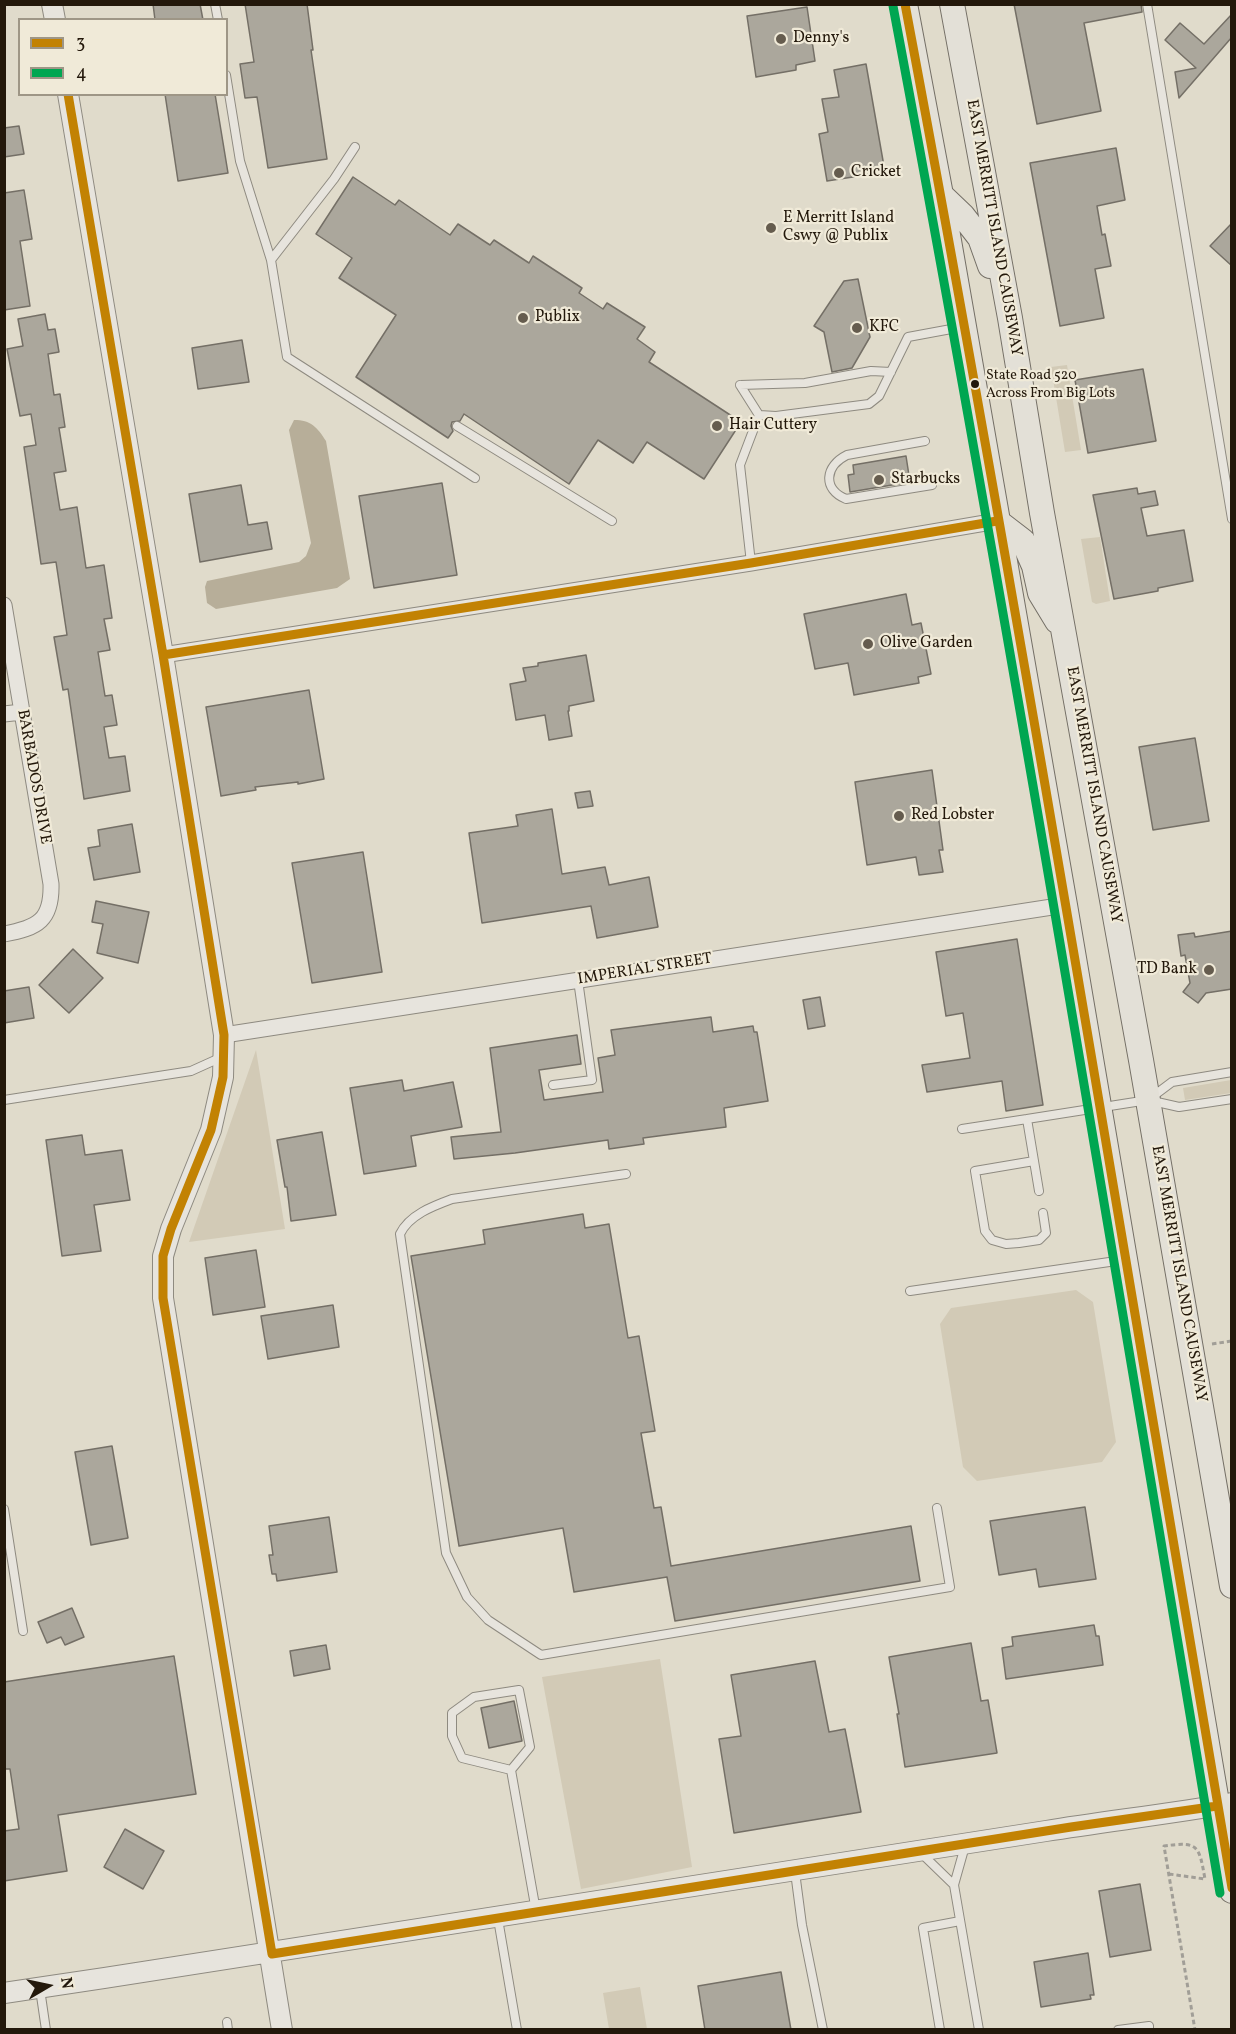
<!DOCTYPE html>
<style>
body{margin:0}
#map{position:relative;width:1236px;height:2034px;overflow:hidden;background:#e0dbcb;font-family:Vollkorn,serif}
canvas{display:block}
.frame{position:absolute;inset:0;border:6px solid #23180b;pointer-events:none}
.legend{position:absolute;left:18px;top:18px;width:210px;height:78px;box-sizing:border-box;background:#f0ead8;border:2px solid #9e9686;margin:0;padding:8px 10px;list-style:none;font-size:18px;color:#23180b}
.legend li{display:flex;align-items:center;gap:12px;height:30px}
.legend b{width:30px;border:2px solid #9e9686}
.north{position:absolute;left:18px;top:1956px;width:60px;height:60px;-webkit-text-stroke:4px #f0ead8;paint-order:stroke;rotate:81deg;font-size:16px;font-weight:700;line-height:24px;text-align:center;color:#23180b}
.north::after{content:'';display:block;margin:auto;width:21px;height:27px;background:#23180b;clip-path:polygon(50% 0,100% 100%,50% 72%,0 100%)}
</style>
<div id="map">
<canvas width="1236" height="2034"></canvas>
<div class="frame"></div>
<ul class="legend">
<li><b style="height:8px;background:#c28203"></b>3</li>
<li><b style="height:8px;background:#00a651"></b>4</li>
</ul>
<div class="north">N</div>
</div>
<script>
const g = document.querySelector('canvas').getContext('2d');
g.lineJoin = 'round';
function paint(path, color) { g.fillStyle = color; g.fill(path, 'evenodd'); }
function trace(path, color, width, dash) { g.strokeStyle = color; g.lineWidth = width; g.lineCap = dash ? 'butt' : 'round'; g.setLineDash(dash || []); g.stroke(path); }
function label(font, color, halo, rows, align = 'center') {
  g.font = font + ' Vollkorn,serif'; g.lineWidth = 4.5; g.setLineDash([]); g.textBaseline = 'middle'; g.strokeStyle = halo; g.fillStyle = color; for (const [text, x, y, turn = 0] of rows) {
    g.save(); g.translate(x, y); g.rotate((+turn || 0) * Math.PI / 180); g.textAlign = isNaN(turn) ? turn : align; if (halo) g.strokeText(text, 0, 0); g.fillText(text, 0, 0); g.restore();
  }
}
paint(new Path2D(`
 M1067,365L1081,450L1065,452L1051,367Z
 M1100,537L1110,601L1096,604L1092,602L1081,539Z
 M256,1050L285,1229L189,1242Z
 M1231,1080V1093L1185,1100L1183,1088Z
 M1076,1290L1093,1302L1116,1442L1102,1462L977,1481L963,1467L940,1324L951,1308Z
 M660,1659L692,1867L581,1889L542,1677Z
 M640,1987L647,2029H609L603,1993Z`), '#d2cab6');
paint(new Path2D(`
 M294,420C311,420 317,427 326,441L350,579L337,588L216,609L207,603L205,587L207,581L299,562L306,556L311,543L289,430Z`), '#b7ae99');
const building = new Path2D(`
 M153,4H200L203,20H155Z
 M245,4H307L313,50H311L327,159L268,168L257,97L245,98L240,64L254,62Z
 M1014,4H1141L1142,12L1084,23L1101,111L1037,124Z
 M807,7L815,61L796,65V70L756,77L747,16Z
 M1232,14V37L1179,98L1175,72L1196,68L1165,40L1180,23L1204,44Z
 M866,64L885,172L827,181L819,134L828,132L822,99L839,97L834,70Z
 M165,94H215L228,173L178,181Z
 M19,126L24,154L4,157V128Z
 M1116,148L1125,200L1097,206L1102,235L1105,234L1111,266L1095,269L1104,318L1060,326L1030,163Z
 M353,177L395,205L399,200L450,235L458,224L490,245L494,240L529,263L533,256L582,288L579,293L603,309L607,303L645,327L637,339L655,352L649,362L741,422L704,479L647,442L633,463L598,440L569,484L464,414L460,421L452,422L451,426L453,431L448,438L356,377L396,315L339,278L352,258L316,234Z
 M24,190L32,239L20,241L30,306L4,310V193Z
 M1232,223V266L1210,246Z
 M858,279L870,337L852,368L832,372L824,332L814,326L844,281Z
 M45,314L48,330L55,329L59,352L48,354L54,395L60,394L65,427L59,428L66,471L54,473L60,510L77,507L86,568L104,565L112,618L104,619L110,650L98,652L105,696L112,695L117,725L104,727L109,758L125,756L130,791L84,799L68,689L63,690L54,637L67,635L56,562L41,564L24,447L36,445L31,414L20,416L7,349L23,346L18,319Z
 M242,340L249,382L198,389L192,348Z
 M1143,369L1156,441L1088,453L1075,380Z
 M906,456L910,482L850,492L848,475L854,474L853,465Z
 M442,483L457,575L374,588L359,496Z
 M241,485L248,525L267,522L272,549L200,562L189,494Z
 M1137,488L1138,494L1155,491L1158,505L1141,508L1147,536L1184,530L1193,581L1158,588V591L1114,599L1093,495Z
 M906,594L912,625L921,623L931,674L918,677L919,683L854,695L848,663L815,669L804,614Z
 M586,655L594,701L569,706V711H568L572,736L549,740L545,715L516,720L510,684L526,681L523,668L538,666V663Z
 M309,690L324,779L298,784V782L255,787L256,790L221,796L206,707Z
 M1195,738L1209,821L1153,830L1139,747Z
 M932,770L943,850H939L943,872L919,875L916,857L867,865L855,782Z
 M590,791L593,806L578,808L575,793Z
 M552,809L562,874L605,867L609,885L649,877L658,927L597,938L591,906L482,923L469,833L518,826L516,815Z
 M132,824L140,872L94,880L88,848L100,846L98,830Z
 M363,852L382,972L312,983L292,863Z
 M96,901L149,912L138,963L97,953L103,924L92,922Z
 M1232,931V989L1206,993L1198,1003L1183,992L1190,983L1185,955L1181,956L1178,935L1194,933L1195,937Z
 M1017,939L1043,1105L1006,1111L1002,1081L927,1092L922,1065L970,1058L963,1013L946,1016L936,952Z
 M73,949L103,978L69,1013L39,985Z
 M29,987L34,1018L4,1023V991Z
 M820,997L825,1026L808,1029L803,1000Z
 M711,1017L713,1032L753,1026L754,1032H757L768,1101L724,1108L726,1127L643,1138L644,1144L609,1149L608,1140L515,1153L454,1159L451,1137L501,1132L490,1048L577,1035L581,1064L539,1070L544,1100L603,1092L598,1058L615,1055L611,1030Z
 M402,1080L404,1091L453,1082L462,1127L411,1136L416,1166L364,1174L350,1088Z
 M322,1132L336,1215L291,1221L287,1187H285L277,1140Z
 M82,1135L85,1155L122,1150L130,1200L94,1205L101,1251L62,1256L46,1140Z
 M583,1214L585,1228L609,1224L628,1338L639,1336L655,1431L641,1433L654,1508L661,1507L671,1566L911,1526L920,1581L675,1621L667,1577L574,1592L563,1528L459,1546L411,1256L485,1244L483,1230Z
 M256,1250L265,1307L213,1315L205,1258Z
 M333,1305L339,1347L268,1359L261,1316Z
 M112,1446L128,1538L91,1545L75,1452Z
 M1085,1507L1096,1579L1039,1587L1036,1569L999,1575L990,1521Z
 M329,1517L337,1572L277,1581L276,1574H272L269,1555H273L269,1526Z
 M72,1608L84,1637L65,1645L61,1637L47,1643L38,1622Z
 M1094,1625L1096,1636H1099L1103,1665L1006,1679L1002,1648L1013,1646L1012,1637Z
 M971,1643L981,1701L988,1700L997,1753L905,1767L897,1714H899L889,1657Z
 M326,1645L330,1669L294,1676L290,1651Z
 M174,1656L196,1794L58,1815L67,1871L4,1881V1831L19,1829L10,1769H4V1682Z
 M815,1661L829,1732L845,1729L861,1812L734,1833L719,1739L741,1736L731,1675Z
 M514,1701L522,1741L489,1748L481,1708Z
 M125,1829L164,1851L143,1889L104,1867Z
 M1140,1884L1151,1950L1110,1957L1099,1891Z
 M1088,1953L1094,1995H1090L1091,1999L1041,2007L1034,1962Z
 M781,1972L791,2030H705L698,1986Z`);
paint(building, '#aba79c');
trace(building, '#746f66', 1.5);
const service = new Path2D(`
 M215,4L218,20
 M1147,4L1232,519
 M226,75L240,161L271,260
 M355,147L334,179L271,260L287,357L475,478
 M740,385L805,383L871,371L891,372
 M740,385L759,415
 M759,415L776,416L869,404L879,396L908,337L962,327
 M457,426L612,521
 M925,441L847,455C825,466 822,489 846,499L932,485
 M751,563L740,465L759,415
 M553,1085L592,1080L578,980
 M1152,1097L1172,1082L1232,1072
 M4,1100L191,1071L222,1057
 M962,1129L1027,1119
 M1034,1161L1039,1191
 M626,1174L452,1199C433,1206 409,1215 400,1234L446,1553L467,1597L488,1620L541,1655L950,1587L937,1508
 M1043,1213L1046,1233L1039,1240L1019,1243L1006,1244L992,1240L985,1231L975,1171L1034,1161L1027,1119L1148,1100L1179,1107L1232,1099
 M910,1291L1123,1260
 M4,1509L23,1631
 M511,1770L462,1758L452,1736V1713L474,1697L519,1690L530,1747L511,1770L536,1911
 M921,1853L954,1885L965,1846
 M795,1872L802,1925L823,2030
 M954,1885L979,2030
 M498,1919L517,2030
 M40,1989L46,2030
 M227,2022L228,2030
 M940,2030L923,1928L960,1921
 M1118,2030L1149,2026V2030`);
const minor = new Path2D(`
 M4,605L51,884C52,920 38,928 4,934
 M163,655L751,563L997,521
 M4,714L22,712
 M224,1035L1065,905`);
const tertiary = new Path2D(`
 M52,4L55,20
 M68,94L163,655L224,1035L223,1077L211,1130L171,1229L163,1256V1298L282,2030
 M4,1993C352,1941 700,1888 1046,1831C1108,1821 1170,1814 1232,1803`);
const primary = new Path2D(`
 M905,4L941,195L1065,905L1232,1891
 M952,4L1010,318L1042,513L1141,1060L1232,1586
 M941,195L963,216L980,238L990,266
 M997,521L1023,541L1034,566L1040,593L1057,621`);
trace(service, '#8e8a80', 10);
trace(minor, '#8e8a80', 17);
trace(tertiary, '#8e8a80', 22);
trace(primary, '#746f66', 26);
trace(new Path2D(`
 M1212,1344L1232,1341
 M1169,1874L1205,1879C1199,1846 1199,1841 1164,1846L1195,2030`), '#a19e97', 3, [4.5, 3]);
trace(service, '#e7e4dd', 8);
trace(minor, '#e7e4dd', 15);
trace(tertiary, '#e7e4dd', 20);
trace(primary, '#e3e0d7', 24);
trace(new Path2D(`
 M905,4C1023,631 1125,1260 1232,1888
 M68,94L163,655L224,1035L223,1077L211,1130L171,1229L163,1256V1298L272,1954L1071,1827L1217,1806
 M163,655L751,563L997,521`), '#c28203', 9);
trace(new Path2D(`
 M893,6C1011,633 1114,1264 1220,1893`), '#00a651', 9);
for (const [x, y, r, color] of [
 [781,39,6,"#655c4e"],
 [839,173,6,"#655c4e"],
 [771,228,6,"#655c4e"],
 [523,318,6,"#655c4e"],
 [857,328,6,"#655c4e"],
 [975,384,5,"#23180b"],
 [717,426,6,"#655c4e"],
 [879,480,6,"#655c4e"],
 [868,644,6,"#655c4e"],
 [899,816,6,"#655c4e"],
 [1209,970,6,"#655c4e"]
]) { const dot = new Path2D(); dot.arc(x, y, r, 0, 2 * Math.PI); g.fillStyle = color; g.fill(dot); trace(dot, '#f0ead8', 2); }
label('14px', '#23180b', '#f0ead8', [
 ["State Road 520",986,376],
 ["Across From Big Lots",986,394]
], 'left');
label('16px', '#23180b', '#f0ead8', [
 ["Denny's",793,39],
 ["Cricket",851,173],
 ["E Merritt Island",783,219],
 ["Cswy @ Publix",783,237],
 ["Publix",535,318],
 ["KFC",869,328],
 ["Hair Cuttery",729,426],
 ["Starbucks",891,480],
 ["Olive Garden",880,644],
 ["Red Lobster",911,816],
 ["TD Bank",1197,970,"right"]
], 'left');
label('16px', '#23180b', '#f0ead8', [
 ["EAST MERRITT ISLAND CAUSEWAY",993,228,80],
 ["BARBADOS DRIVE",33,777,80],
 ["EAST MERRITT ISLAND CAUSEWAY",1093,795,80],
 ["IMPERIAL STREET",645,970,-9],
 ["EAST MERRITT ISLAND CAUSEWAY",1178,1274,80]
]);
</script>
